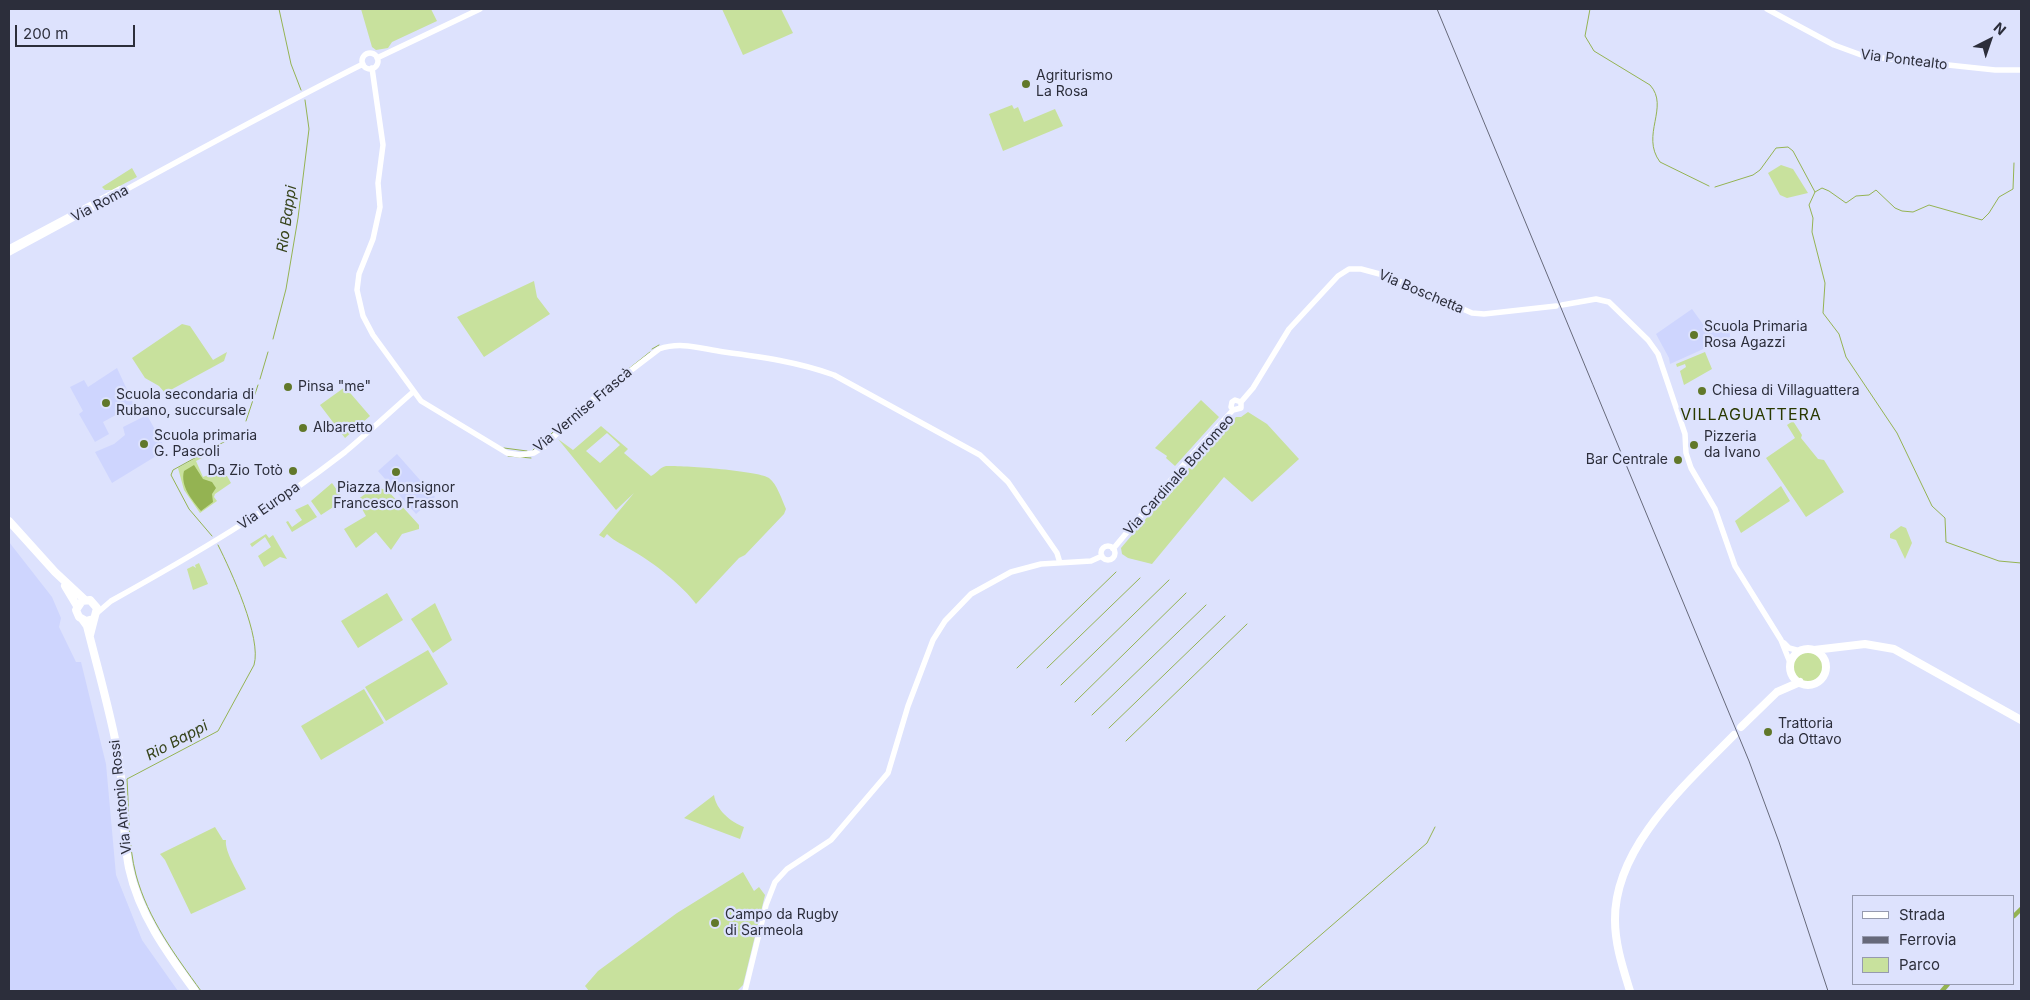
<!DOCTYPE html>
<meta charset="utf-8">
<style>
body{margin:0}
#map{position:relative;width:2030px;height:1000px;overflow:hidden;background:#dde2fd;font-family:Inter,sans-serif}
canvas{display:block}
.frame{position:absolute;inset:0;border:10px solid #2c2e3b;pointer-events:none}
.legend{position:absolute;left:1852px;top:895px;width:162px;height:90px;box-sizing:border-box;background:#dde2fd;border:1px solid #969aaf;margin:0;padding:6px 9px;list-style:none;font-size:15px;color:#2c2e3b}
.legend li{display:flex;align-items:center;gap:10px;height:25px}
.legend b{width:25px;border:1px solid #969aaf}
.north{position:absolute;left:1965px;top:15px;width:50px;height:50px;-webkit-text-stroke:4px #dde2fd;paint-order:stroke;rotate:41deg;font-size:14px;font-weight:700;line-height:20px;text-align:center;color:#2c2e3b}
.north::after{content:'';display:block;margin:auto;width:18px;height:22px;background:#2c2e3b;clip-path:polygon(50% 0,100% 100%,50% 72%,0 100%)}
.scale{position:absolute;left:15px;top:25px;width:120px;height:22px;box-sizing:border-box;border:2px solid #2c2e3b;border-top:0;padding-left:6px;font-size:15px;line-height:18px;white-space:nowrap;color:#2c2e3b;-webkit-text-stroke:4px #dde2fd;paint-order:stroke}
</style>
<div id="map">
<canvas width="2030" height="1000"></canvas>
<div class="frame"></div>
<ul class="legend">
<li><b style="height:6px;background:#fff"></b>Strada</li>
<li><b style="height:6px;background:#66697a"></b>Ferrovia</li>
<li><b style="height:14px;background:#c8e19d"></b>Parco</li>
</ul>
<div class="north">N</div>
<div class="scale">200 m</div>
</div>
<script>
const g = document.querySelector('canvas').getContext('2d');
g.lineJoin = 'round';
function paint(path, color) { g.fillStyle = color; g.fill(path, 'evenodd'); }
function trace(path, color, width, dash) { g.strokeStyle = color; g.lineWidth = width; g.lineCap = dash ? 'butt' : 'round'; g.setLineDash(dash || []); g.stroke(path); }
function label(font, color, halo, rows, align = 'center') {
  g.font = font + ' Inter,sans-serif'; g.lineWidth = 4.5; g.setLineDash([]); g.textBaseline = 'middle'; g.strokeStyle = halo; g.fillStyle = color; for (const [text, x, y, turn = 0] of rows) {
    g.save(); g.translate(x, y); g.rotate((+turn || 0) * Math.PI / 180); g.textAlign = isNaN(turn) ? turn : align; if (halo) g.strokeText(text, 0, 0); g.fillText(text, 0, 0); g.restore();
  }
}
paint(new Path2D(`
 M1692,309L1705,327L1729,320L1730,337L1670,364L1669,358L1656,334Z
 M117,368L134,405L103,422L109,434L95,442L79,414L83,411L70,387L84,380L88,387Z
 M147,415L166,450L112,483L95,452L114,444L125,435L123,427Z
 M397,454L435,497L416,514L378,471Z
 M9,542L52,597L61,618L59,627L76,662H81L106,764L116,875L142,940L178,991H9Z`), '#ced5fe');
paint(new Path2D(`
 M361,9H431L437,21L392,42L388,48L376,50L372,47Z
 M722,9H781L793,33L743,55Z
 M1012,105L1014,109L1018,107L1024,122L1055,109L1063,126L1003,151L989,114Z
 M1781,165L1793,169L1808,193L1787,198L1780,195L1768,173Z
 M132,168L137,177L112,190H105L102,187Z
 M534,281L537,297L550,314L484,357L457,317Z
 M182,324L190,326L213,360L227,352L224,361L165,393L159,386L145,378L132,358Z
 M1705,352L1712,369L1684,385L1680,371L1686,367L1685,364L1677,367L1676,364Z
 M345,387L370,416L345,438L320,405Z
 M1201,400L1219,417L1175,466L1166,458L1167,456L1155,448Z
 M1248,412L1267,424L1299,459L1252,502L1224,477L1152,564L1128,558L1122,554L1121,548L1200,455L1236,417H1241Z
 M1793,421L1802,435L1801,438L1818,459L1824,460L1844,492L1806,517L1766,458L1795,438L1787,425Z
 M601,426L628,449L624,453L651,476C656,474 660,467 666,466C681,465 761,471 769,478C777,484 782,500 786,509L784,514L745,555L739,558L696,604C683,586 653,562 633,551C624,545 615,542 607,534L604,538L599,535L634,493L616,510L558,439L573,450ZM607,433L620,445L600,463L586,451Z
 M205,453L210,454L196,461L203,477L213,473L227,476L231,483L215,494L214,497L217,501L200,513L184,490L178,468Z
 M332,483L344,500L321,515L311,501Z
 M376,486L389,492L419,525V529L402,534L391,550L376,532L356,548L344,529L366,516L357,500Z
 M1781,486L1790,501L1741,533L1735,521Z
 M308,504L317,517L292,532L286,522L288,521L292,527L302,520L295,510Z
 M1901,526L1906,528L1912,543L1905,559L1896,540L1890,538V534Z
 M266,534L269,538L273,535L287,559L280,557L264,567L258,556L271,547L265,537L252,547L250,544Z
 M199,563L208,584L193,590L187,569L193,566L196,568L195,565Z
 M387,593L403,620L358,648L341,621Z
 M435,603L452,640L433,653L411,619Z
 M428,650L448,684L386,721L365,687Z
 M1793 667a15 15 0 1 1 30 0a15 15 0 1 1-30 0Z
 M364,689L384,723L321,760L301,726Z
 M714,795C716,810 731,822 744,827L740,839L684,818Z
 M215,827L223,840H226C224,851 239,874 246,889L191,914L165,860L160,854Z
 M743,872L754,891L759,887L765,895L743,985L737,991H589L585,986L598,971L677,913Z`), '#c8e19d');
paint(new Path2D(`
 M194,465L203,479L212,482L216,488L212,494L213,502L201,511C192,500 180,486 184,471Z`), '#94b352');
trace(new Path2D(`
 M279,9L291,64L301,90
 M1590,9L1585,36L1594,51L1650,85C1670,107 1640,135 1660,162L1709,186
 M1715,187L1753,175L1760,170L1776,148L1788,147L1793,151L1815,192L1809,205L1813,218L1812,232L1825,283L1823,313L1839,334L1846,357L1897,433L1932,506L1945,518L1946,542L1999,561L2021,563
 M1815,192L1822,188L1829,191L1846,203L1856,196L1869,195L1876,190L1895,208L1902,211L1913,212L1929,205L1982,220L1989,213L1999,197L2013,189L2014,163
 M273,339L286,289L298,218L309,129L305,100
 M652,349L659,345
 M621,375L650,352
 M260,379L268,352
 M246,421L258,385
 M213,448L240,433
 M504,448L527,451
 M533,450L560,426
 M204,453L173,470L171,475L189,509L212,536
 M508,456L531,458
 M1017,668L1116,572
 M1047,668L1140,578
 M1061,685L1169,580
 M1075,702L1186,593
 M1092,715L1206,605
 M1109,728L1225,616
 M1126,741L1247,624
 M201,991C175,955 148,919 136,875C128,844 129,811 127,779L218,731L254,665C262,638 231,571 218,545
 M1256,991L1427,843L1435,827`), '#94b352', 1);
trace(new Path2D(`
 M2014,916L2021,909
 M1942,991L1948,984`), '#94b352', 4.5);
trace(new Path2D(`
 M1767,9L1834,45L1864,56L1995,70H2021
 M362 61a8 8 0 1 1 16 0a8 8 0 1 1-16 0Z
 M377,58L480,9
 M372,68L383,145L378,183L380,207L373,239L359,274L357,290L363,316L373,335L421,401L507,453L520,455L534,453L545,446L579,410L659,349C682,341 701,349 724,352C762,357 798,362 834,375L980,455L1008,482L1057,553L1060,563
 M9,248L120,189
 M9,253C127,190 243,124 363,64
 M1562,305L1596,299L1609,302L1648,340L1658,354L1685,434L1686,453L1691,468L1715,509L1735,566L1781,640L1791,665
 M1241,402L1253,388L1289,329L1338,276L1349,269H1361L1387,276L1472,313L1484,314L1556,306
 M1233,410L1231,407L1232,402L1235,400L1241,402
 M1101 553a7 7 0 1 1 14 0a7 7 0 1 1-14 0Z
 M1113,549L1191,456L1233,410L1241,408V402
 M97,613L111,601C192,556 272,509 345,452C368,433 390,412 413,392
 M1784,643L1789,648L1800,651
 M745,991L766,905L775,882L787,869L831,840L888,773L908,706L933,640L945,621L971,594L1011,572L1041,564L1091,561L1102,556`), '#fff', 5.5);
trace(new Path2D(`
 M9,521L55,572L85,600
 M65,586L77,606
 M82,619L87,626C98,670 111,714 119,759C124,795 122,832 129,868C139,915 168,954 195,991
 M90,635L97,608L90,600L82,601L76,610L79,617L86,621L93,619
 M1790 667a18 18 0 1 1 36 0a18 18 0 1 1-36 0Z
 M1814,650L1865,644L1894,649L2021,720
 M1741,727L1777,692L1800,682
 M1630,991C1623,968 1615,945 1615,920C1614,847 1686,784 1734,735`), '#fff', 8);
trace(new Path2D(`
 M1437,9L1749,761L1779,842L1828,991`), '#66697a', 1);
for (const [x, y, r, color] of [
 [1026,84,5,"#61782a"],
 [1694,335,5,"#61782a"],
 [288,387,5,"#61782a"],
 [1702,391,5,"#61782a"],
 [106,403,5,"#61782a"],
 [303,428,5,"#61782a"],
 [144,444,5,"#61782a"],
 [1694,445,5,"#61782a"],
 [1678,460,5,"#61782a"],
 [293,471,5,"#61782a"],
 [396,472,5,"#61782a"],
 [1768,732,5,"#61782a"],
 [715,923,5,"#61782a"]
]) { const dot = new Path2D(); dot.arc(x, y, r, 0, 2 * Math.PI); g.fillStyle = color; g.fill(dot); trace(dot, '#dde2fd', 2); }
label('14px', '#2c2e3b', '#dde2fd', [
 ["Via Pontealto",1904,60,7],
 ["Via Roma",100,204,-28],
 ["Via Boschetta",1421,292,23],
 ["Via Vernise Frascà",583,410,-40],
 ["Via Cardinale Borromeo",1179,475,-48],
 ["Via Europa",269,506,-35],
 ["Via Antonio Rossi",121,797,-96]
]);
label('14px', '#2c2e3b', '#dde2fd', [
 ["Agriturismo",1036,76],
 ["La Rosa",1036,92],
 ["Scuola Primaria",1704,327],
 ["Rosa Agazzi",1704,343],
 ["Pinsa \"me\"",298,387],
 ["Chiesa di Villaguattera",1712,391],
 ["Scuola secondaria di",116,395],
 ["Rubano, succursale",116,411],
 ["Albaretto",313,428],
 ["Scuola primaria",154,436],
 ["G. Pascoli",154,452],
 ["Pizzeria",1704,437],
 ["da Ivano",1704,453],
 ["Bar Centrale",1668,460,"right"],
 ["Da Zio Totò",283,471,"right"],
 ["Piazza Monsignor",396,488,"center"],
 ["Francesco Frasson",396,504,"center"],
 ["Trattoria",1778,724],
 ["da Ottavo",1778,740],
 ["Campo da Rugby",725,915],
 ["di Sarmeola",725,931]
], 'left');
label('italic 15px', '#37441c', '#dde2fd', [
 ["Rio Bappi",287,219,-82],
 ["Rio Bappi",177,741,-28]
]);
g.letterSpacing = '1px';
label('16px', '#2a3900', '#dde2fd', [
 ["VILLAGUATTERA",1751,415]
]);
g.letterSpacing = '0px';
</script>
